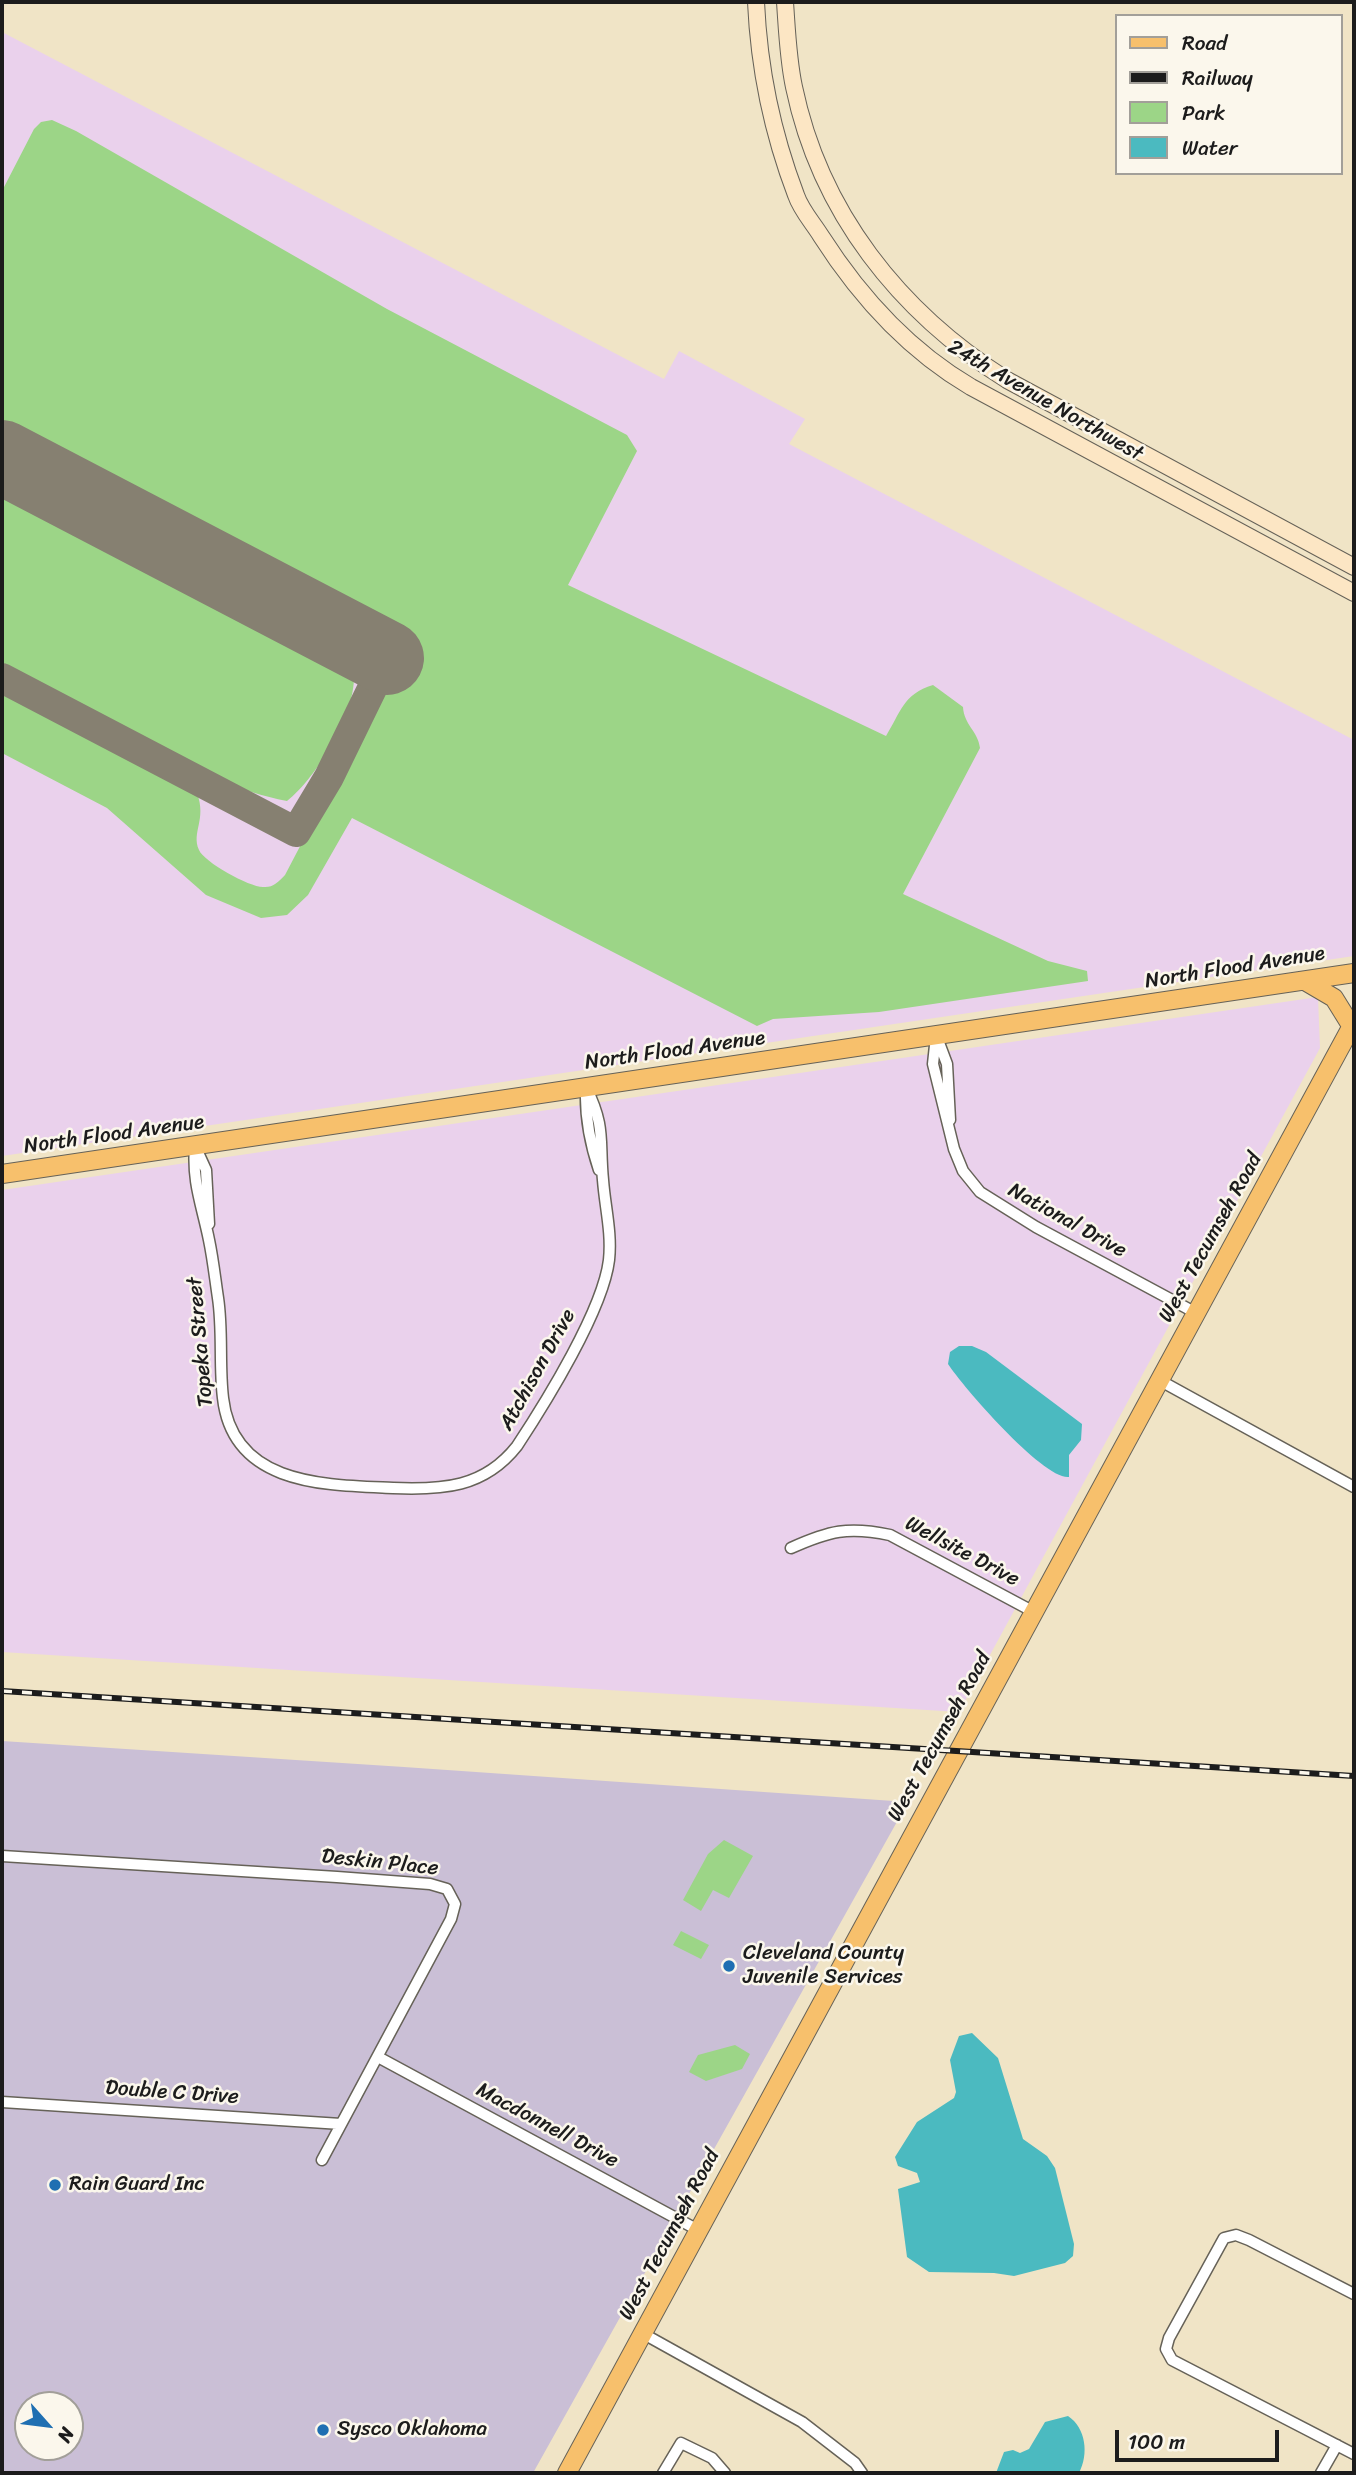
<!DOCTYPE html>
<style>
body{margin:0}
#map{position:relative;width:1356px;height:2475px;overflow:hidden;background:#f0e4c6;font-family:Sriracha,sans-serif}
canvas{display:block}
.frame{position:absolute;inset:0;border:4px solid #1c1c1c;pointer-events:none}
.legend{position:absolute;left:1115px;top:14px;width:228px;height:161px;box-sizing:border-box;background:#fbf7ec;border:2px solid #a29f99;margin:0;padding:9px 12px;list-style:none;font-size:21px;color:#1c1c1c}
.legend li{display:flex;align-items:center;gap:14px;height:35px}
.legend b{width:35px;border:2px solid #a29f99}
.north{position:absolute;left:14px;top:2391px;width:70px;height:70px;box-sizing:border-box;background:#fbf7ec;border:2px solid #a29f99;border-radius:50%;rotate:118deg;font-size:19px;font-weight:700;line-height:28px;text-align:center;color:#1c1c1c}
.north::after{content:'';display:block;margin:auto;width:24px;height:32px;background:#1f6fb2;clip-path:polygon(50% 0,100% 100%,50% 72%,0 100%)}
.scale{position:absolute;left:1115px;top:2430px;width:164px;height:32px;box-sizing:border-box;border:4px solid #1c1c1c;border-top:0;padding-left:9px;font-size:21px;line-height:24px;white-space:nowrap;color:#1c1c1c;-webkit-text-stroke:5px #fbf7ec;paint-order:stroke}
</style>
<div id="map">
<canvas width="1356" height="2475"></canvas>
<div class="frame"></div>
<ul class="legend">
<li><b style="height:9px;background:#f7c06c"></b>Road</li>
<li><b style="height:9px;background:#1c1c1c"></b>Railway</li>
<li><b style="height:19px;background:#9cd587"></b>Park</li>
<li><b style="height:19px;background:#4bbac0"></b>Water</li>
</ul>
<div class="north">N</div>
<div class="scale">100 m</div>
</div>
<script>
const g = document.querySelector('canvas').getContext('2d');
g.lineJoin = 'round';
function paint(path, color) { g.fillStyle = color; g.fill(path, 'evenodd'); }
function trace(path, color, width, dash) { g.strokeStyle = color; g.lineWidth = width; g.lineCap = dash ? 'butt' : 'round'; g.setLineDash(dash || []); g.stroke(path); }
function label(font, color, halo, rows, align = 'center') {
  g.font = font + ' Sriracha,sans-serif'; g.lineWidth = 5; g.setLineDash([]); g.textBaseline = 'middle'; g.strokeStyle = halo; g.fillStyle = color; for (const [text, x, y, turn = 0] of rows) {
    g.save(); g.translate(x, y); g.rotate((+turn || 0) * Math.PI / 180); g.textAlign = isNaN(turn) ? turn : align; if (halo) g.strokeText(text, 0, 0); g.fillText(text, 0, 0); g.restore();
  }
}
paint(new Path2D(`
 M2,32L664,379L679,351L805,419L789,444L1354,740V956L2,1156Z
 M1318,997L1320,1048L959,1712L2,1652V1190Z`), '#ead1ec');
paint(new Path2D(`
 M2,1741L404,1767L908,1802L533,2473H2ZM28,2405H70V2447H28Z`), '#cabfd6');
paint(new Path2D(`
 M52,120L76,131L387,309L627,435L637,451L568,585L886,736C901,712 903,694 933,685L963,707C964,725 978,731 980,748L903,894L1048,961L1087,971L1088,981L879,1012L773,1019L757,1026L352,818L308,895L287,915L261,918L206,895L107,808L2,753V689L197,793C207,820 191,832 199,850C204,862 249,887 263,887C273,888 278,882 285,875L408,640L2,427V191L34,129L41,122Z
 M2,484L353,668C361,706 317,778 287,801C195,783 86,714 2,669Z
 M724,1840L753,1856L729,1898L713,1890L701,1911L683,1900L708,1854Z
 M681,1931L709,1945L701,1959L673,1945Z
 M735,2045L750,2054L742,2069L706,2081L689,2072L698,2055Z`), '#9cd587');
paint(new Path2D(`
 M959,1346H972L986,1352L1082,1424L1081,1440L1069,1455V1477C1044,1480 963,1387 948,1364L950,1352Z
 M972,2033L998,2058L1023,2139L1047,2156L1055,2168L1074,2244L1073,2256L1065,2263L1014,2276L994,2273L929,2272L907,2257L898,2189L920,2182L917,2173L898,2166L895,2157L917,2122L954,2098L956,2092L950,2060L959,2036Z
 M1068,2416C1086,2428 1089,2454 1079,2473H996L1004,2452L1013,2450L1020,2453L1029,2449L1045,2422Z`), '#4bbac0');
trace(new Path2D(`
 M2,678L296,832L329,777L387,658`), '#868071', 30);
trace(new Path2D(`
 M2,457L387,658`), '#868071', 74);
const street = new Path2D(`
 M936,1036L933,1064L954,1149L963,1171L980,1192L1036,1227L1196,1313
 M938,1040L947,1064L950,1120
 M586,1090C585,1119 590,1143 599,1170
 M195,1146C192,1183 202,1205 209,1240C213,1259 215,1278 218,1298C223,1331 219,1365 223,1398C233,1486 326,1485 393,1488C442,1490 484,1488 517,1446C546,1402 603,1310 609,1260C612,1233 605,1207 603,1180C599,1139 606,1128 586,1087
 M196,1148L206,1170L209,1224
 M1159,1380L1354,1487
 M791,1548C829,1531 848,1526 890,1535L1034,1612
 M2,1856L337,1877L430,1884L447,1889L455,1904L451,1919L322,2160
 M378,2057L698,2230
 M2,2102L341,2124
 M1354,2294L1249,2240L1236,2235L1224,2238L1169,2338L1166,2349L1172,2360L1354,2454
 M642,2333L802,2422L855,2463L862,2473
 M663,2473L681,2443L712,2458L725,2473
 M1321,2473L1337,2445`);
const secondary = new Path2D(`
 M756,2C759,69 772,132 796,195C801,210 813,223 821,236C860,297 908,350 971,387L1354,593
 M785,2C787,30 788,59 794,87C820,212 899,312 1007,380L1354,567`);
const primary = new Path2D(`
 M1305,981L1334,998L1352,1027
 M2,1174L1354,973
 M567,2473L1354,1022`);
trace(street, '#666258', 13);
trace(secondary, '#666258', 18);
trace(primary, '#666258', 20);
trace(street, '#fff', 10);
trace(secondary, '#fce6c4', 16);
trace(primary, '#f7c06c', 18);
const rail = new Path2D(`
 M2,1691L1354,1776`);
trace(rail, '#1c1c1c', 6);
trace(rail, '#fbf7ec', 3.5, [10]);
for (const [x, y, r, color] of [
 [729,1966,7,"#1f6fb2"],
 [55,2185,7,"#1f6fb2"],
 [323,2430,7,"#1f6fb2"]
]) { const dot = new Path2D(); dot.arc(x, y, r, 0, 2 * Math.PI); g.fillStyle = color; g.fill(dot); trace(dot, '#fbf7ec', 2.5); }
label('21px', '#1c1c1c', '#fbf7ec', [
 ["24th Avenue Northwest",1045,401,30],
 ["North Flood Avenue",1235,968,-9],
 ["North Flood Avenue",675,1051,-8],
 ["North Flood Avenue",114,1135,-8],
 ["National Drive",1067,1221,29],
 ["West Tecumseh Road",1211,1238,-61],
 ["Topeka Street",201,1342,-95],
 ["Atchison Drive",538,1370,-61],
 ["Wellsite Drive",962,1552,28],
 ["West Tecumseh Road",940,1737,-61],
 ["Deskin Place",380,1863,6],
 ["Double C Drive",172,2093,4],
 ["Macdonnell Drive",547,2126,28],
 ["West Tecumseh Road",670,2235,-62]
]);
label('21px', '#1c1c1c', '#fbf7ec', [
 ["Cleveland County",743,1954],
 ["Juvenile Services",743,1978],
 ["Rain Guard Inc",69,2185],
 ["Sysco Oklahoma",337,2430]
], 'left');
</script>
